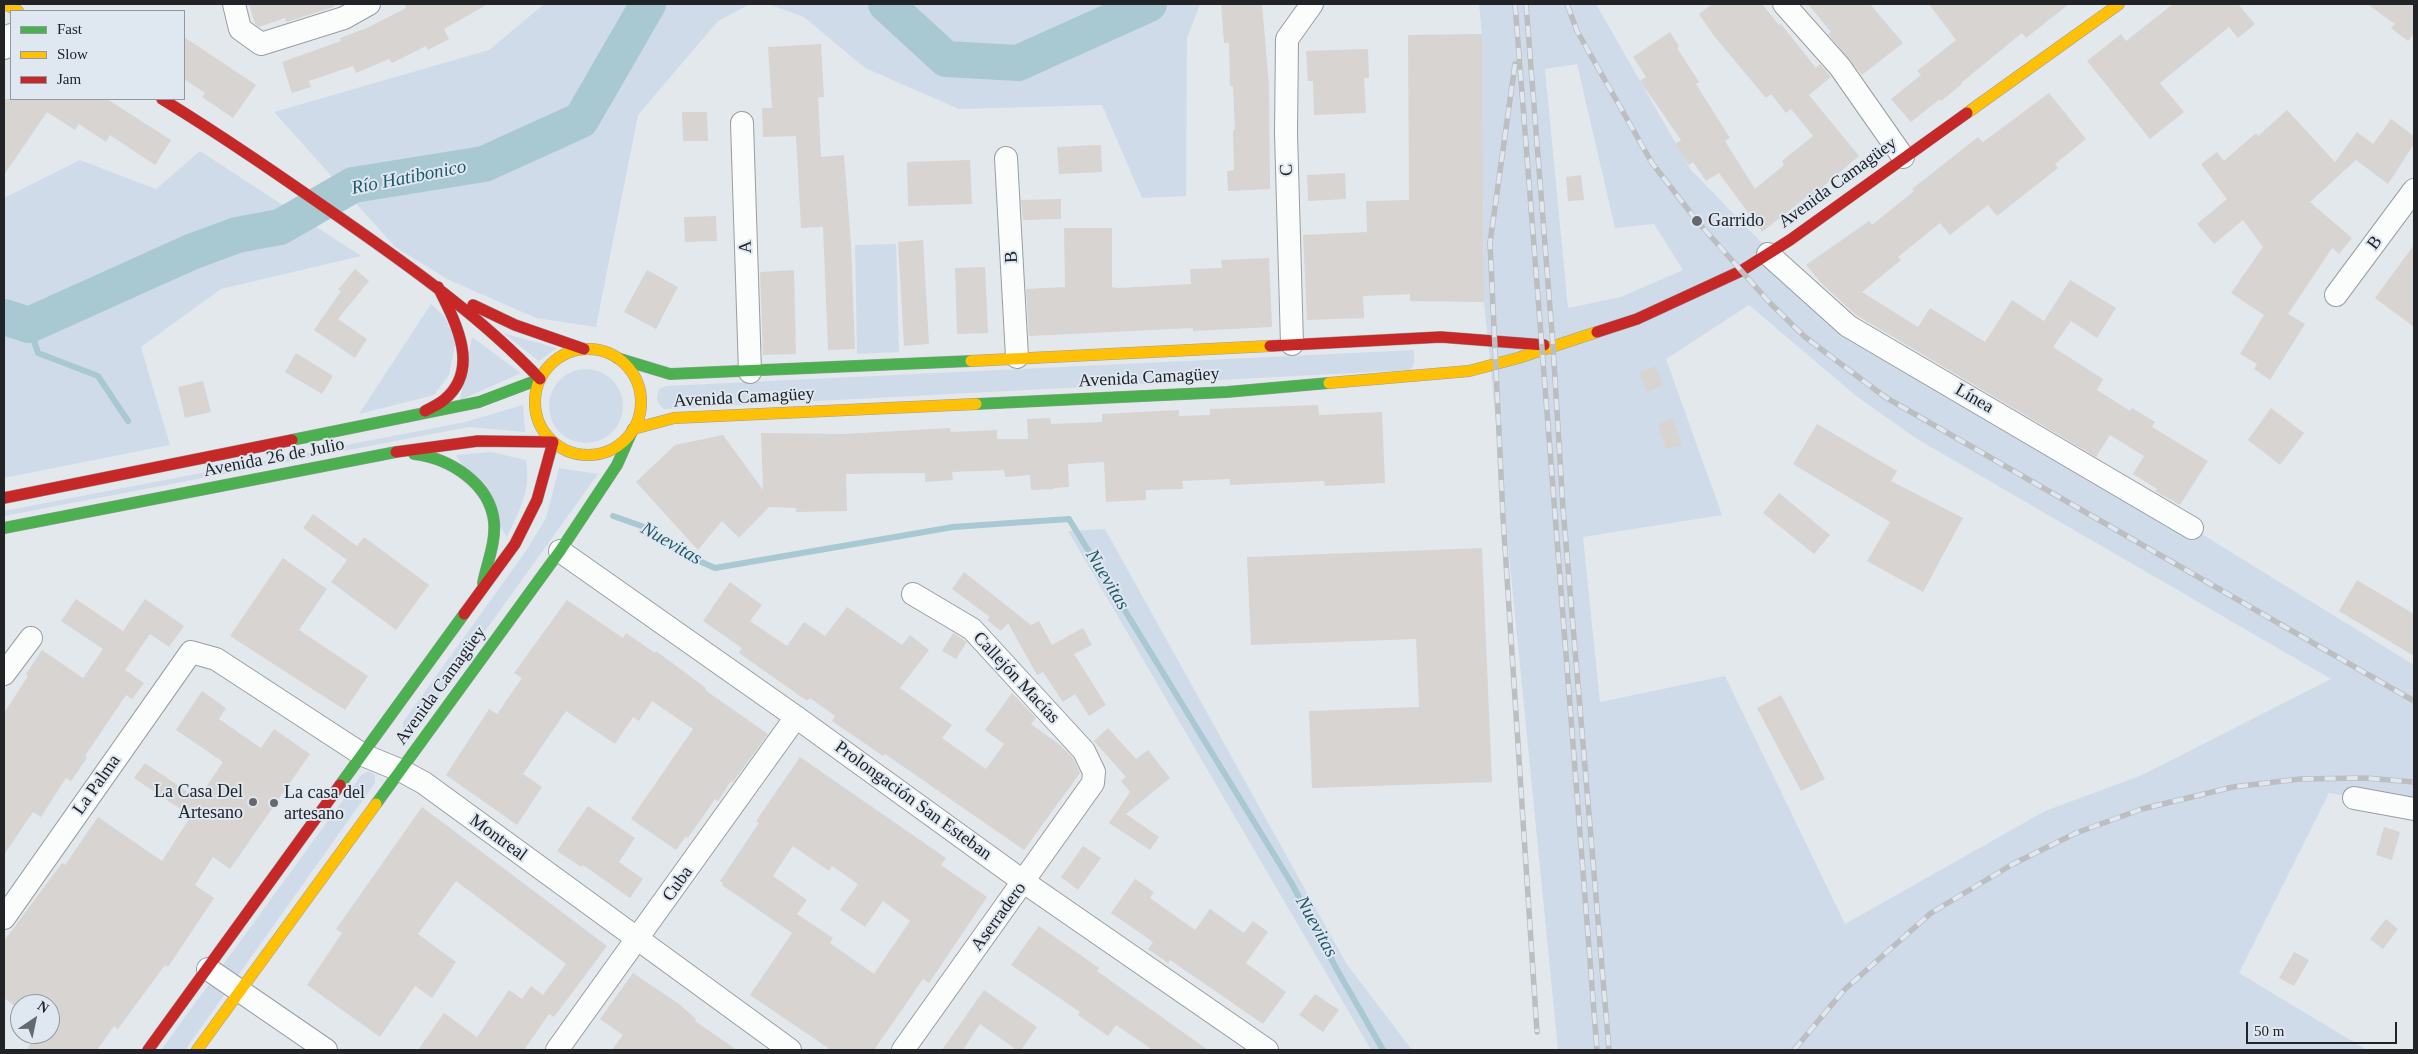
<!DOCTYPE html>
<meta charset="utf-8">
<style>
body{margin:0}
#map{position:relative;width:2418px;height:1054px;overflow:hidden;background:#e3e8ed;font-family:"Times New Roman",serif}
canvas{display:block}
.frame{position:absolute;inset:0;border:5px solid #212327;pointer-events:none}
.legend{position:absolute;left:10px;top:10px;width:175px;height:90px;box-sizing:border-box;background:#dfe7f1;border:1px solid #9399a0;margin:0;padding:6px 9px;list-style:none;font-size:15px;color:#212327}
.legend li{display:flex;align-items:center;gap:10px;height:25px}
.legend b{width:25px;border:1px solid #9399a0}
.north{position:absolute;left:10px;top:994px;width:50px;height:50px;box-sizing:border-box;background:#dfe7f1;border:1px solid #9399a0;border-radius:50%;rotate:34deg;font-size:14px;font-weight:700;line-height:20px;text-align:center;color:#212327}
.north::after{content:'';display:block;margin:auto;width:18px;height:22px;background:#65686c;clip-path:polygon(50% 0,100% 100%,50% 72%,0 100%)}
.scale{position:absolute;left:2246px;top:1022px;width:151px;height:22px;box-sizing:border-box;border:2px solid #212327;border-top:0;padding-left:6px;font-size:15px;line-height:18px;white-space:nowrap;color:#212327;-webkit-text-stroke:4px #dfe7f1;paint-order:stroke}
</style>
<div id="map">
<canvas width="2418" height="1054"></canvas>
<div class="frame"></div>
<ul class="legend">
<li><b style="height:6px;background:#4caf50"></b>Fast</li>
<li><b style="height:6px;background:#ffc107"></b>Slow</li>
<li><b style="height:6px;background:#c62828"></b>Jam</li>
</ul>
<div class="north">N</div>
<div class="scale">50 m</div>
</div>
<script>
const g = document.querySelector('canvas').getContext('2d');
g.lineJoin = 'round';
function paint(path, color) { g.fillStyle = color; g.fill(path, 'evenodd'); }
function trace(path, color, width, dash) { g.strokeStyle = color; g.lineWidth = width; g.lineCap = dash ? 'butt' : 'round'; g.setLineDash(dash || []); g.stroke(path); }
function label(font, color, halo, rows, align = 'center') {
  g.font = font + ' "Times New Roman",serif'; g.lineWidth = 4; g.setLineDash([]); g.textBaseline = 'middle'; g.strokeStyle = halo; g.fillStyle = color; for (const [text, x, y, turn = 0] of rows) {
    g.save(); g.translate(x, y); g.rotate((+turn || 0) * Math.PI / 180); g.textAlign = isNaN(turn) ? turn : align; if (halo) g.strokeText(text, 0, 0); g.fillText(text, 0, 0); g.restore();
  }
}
paint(new Path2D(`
 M544,4H750L718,21L638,115L596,327L536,318L449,280L395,247L274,112L489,50Z
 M768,4H1200L1187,38L1186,196L1142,198L1102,105L959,109L865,68L804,17Z
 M1479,4H1596L1691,170L1842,325L2192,528L2414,665V807L2329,793L2239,973L2367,1050H1558L1484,302L1482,34ZM1577,64L1615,228L1654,224L1683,270L1621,297L1568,308L1545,69ZM1749,305L1856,396L1917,439L2331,679L2142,775L2045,811L1845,924L1725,676L1600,702L1583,537L1722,515L1666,359Z
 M200,151L361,256L221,289L141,347L170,445L4,478V198L80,160L156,189Z
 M896,244L899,352L857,354L855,245Z
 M431,304L444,316L456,340L449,375L434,395L359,414Z
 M503,333L557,348L539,361Z
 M472,337L521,373L460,400Z
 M1414,350V363L1411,370L664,409C656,403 656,398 659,389L666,386Z
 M549 406a37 37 0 1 1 74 0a37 37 0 1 1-74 0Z
 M523,405L525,432L469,427L4,516V511L465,422Z
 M491,452L526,460C531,492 520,509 507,537L456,455Z
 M559,468L598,474L414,730L409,733L403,729V722L526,551L546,518Z
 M1105,529L1346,963L1412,1050H1371L1068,531Z
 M369,771L375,775V783L185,1050H161L362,774Z`), '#d0dbea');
trace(new Path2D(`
 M29,325L38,353L98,376L128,421
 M613,516L650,529L681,553L715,568L953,527L1069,519L1292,884L1336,968L1383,1050`), '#a8c8d2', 6);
trace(new Path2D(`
 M886,4L946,59L1018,63L1149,4
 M4,317L29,325L191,252L237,235L280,227L353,185L484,164L581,120L648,4`), '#a8c8d2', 36);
paint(new Path2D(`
 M249,4H334V7L286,22L285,18L259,27L255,24Z
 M404,4H488L444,29L449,39L428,50L426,46L392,63L389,59L356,73L353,66L309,81L311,87L292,93L282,62L341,41L340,38L367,28L406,8Z
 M1221,4H1262L1269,85L1270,189L1228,191L1227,171L1234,170L1233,130H1235L1233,86H1230L1229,43H1224Z
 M1712,4H1762L1779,25L1781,24L1816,68L1820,64L1831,77L1809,95L1859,156L1811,197L1809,195L1762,232L1719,173L1706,181L1693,162L1689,165L1675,144L1681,140L1640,81L1646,77L1633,57L1670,32L1679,46L1677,48L1699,82L1696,84L1730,138L1725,141L1755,189L1784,165L1782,161L1813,136L1791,109L1786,113L1771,94L1766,98L1714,36L1699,14Z
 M1808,4H1870L1903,43L1862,75L1828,34L1831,32Z
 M1929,4H2069L2026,38L2022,33L1961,83L1962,84L1941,101L1940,99L1911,122L1891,99L1921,75L1917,71L1956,40Z
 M2173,4H2238L2255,24L2238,38L2229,27L2160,83L2184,112L2150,139L2087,61L2121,34L2126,41Z
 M2367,4H2414V33L2408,41L2391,28L2395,24Z
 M1482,34L1484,302L1410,301V294L1363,296L1364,318L1307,320L1303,235L1367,232L1366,201L1409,200L1408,35Z
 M184,37L256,85L233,118L202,97L205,93L184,79Z
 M821,44L824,97H818L821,157L844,155L851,244L855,349L828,350L823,227L801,228L796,136L763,137L762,108H772L768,47Z
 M1368,49L1369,78H1364L1366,113L1314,115L1313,81H1308L1306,51Z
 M2049,93L2086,139L2055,164L2058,168L1997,216L1988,205L1950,235L1940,223L1898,257L1901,260L1862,292L1918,327L1930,308L1985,342L2012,300L2044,321L2070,280L2116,308L2097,338L2071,321L2053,347L2103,379L2097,390L2130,411L2132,408L2155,422L2152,427L2208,461L2180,505L2155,491L2157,489L2133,474L2144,456L2110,435L2096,457L1856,315L1823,285L1806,265L1869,221L1872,225L1914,191L1912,189L1978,137L1983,142Z
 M4,99H107L171,140L155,165L110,135L106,142L79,124L75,130L47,112L4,175Z
 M2287,110L2335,162L2357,132L2373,144L2391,119L2414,136V144L2388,184L2356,160L2310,202L2352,238L2339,254L2332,248L2288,314L2305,324L2270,380L2254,369L2257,364L2240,354L2264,315L2231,293L2263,247L2243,220L2214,244L2197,224L2227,199L2201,164L2217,152L2224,161L2256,133L2258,136Z
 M682,112H707L708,141H683Z
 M1101,145L1102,172L1059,174L1057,147Z
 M970,160L972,204L908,206L907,162Z
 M1345,173L1346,199L1308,201L1307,175Z
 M1581,175L1584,200L1568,201L1566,177Z
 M1061,199V219L1023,220L1021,200Z
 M716,216L717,241L685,242L684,217Z
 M1064,228H1112V287L1118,288L1191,284L1190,269L1222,268L1221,260L1269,258L1272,327L1193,331V328L1029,336L1026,289L1065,287Z
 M923,240L929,344L904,346L898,242Z
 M2414,245V327L2375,298Z
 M985,267L988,333L957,334L955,268Z
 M355,269L369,281L338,319L367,339L355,358L314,330L341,291L338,290Z
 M647,270L678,287L656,329L624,312Z
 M794,270L796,354L763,355L760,272Z
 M296,353L333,376L322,394L285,372Z
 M1655,366L1663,385L1647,392L1639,372Z
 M203,381L211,412L185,418L178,387Z
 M1318,405L1319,415L1382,412L1385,483L1325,486L1324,481L1230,485V479L1182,481L1183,489L1146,490V500L1106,502L1104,462L1068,464L1069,487L1054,488V489L1031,490L1030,475L1005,477L1004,470L952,472L953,480L925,482V473L846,474L847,511L796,512V508L769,507L739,538L722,521L698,550L636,482L675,445L723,435L763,490L761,433L844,434L950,428L951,432L997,430V439H1028L1027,419L1050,418L1051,424L1102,422V414L1179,410V416L1210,415V409Z
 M2271,408L2304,433L2280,465L2248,440Z
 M1673,419L1682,445L1666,449L1658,424Z
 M1817,424L1897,471L1891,481L1963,518L1923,592L1867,561L1890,522L1793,464Z
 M1779,493L1830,535L1814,554L1763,513Z
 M313,514L357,546L364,537L429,585L396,630L331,582L347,560L303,528Z
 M1482,548L1492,782L1312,788L1309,711L1419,707L1416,639L1251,645L1247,557Z
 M283,558L327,589L299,630L368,676L345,710L230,636Z
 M964,572L1031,625L1039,621L1052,645L1083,628L1092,645L1074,654L1106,705L1089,716L1075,694L1063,702L1043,672L1037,675L1008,623L1001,631L987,620L990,617L952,589Z
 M2357,580L2414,614V656L2339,611Z
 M730,582L762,605L750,621L787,646L804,622L825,636L847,607L902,645L910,635L929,650L900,688L952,725L942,738L986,769L1004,744L985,730L1012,693L1036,718L1031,724L1060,745L1073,758L1080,773L1024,850L885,754L883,756L832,721L835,716L810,698L807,701L739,653L742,648L703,621Z
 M76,599L123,631L145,599L184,626L169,647L150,634L125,670L144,683L132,699L126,695L85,756L87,758L71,781L66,778L41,817L33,812L4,855V713L28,676L26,674L42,650L83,678L103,649L61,621Z
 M567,600L623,638L626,633L655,653L656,651L706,688L705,690L768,734L733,782L731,781L718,801L715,799L688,838L686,836L676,850L631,819L693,729L652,701L639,721L633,717L615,744L566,711L523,774L542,787L517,825L446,775L489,709L497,714L522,678L514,673Z
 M953,633L967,642L956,659L942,651Z
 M202,691L226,708L219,719L261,748L274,729L310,754L230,869L213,857L195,885L214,898L168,967L165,965L118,1029L114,1026L97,1050H27L35,1034H50V1004H20V1010L4,998V941L62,863L65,865L98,817L162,861L191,816L134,778L145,763L198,799L223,762L176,730Z
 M1781,695L1825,779L1801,791L1757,708Z
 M1108,728L1136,759L1148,750L1170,778L1126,814L1159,837L1150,850L1109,823L1130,792L1121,781L1126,777L1094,741Z
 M800,757L946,858L941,865L987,897L929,983L923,979L874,1050H831L750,995L792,933L722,885L723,883L720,881L759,823L756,821ZM793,846L829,871L832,866L858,884L840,910L865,927L883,901L910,921L874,974L830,943L833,938L797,914L807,900L773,876Z
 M588,806L635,838L619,862L643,879L630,898L583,865L581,867L557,851Z
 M422,807L607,946L554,1017L549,1014L524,1050H418L444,1013L477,1037L509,990L522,999L531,986L543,995L566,964L456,881L418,934L456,962L432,998L415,986L380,1037L307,985L342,933L336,929Z
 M2384,827L2400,832L2392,860L2376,855Z
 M1083,846L1101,858L1078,890L1061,877Z
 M1135,879L1154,892L1150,898L1195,930L1210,909L1244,933L1253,921L1268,932L1246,963L1286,992L1263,1024L1170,960L1168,963L1148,949L1153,942L1111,913Z
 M2386,919L2398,929L2383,949L2370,939Z
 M1039,926L1099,968L1097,971L1208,1050H1153L1116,1025L1108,1036L1078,1015L1080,1012L1011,965Z
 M2294,952L2309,960L2294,986L2279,978Z
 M633,973L679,1004L696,1019L695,1021L737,1050H612L623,1035L600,1019Z
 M984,990L1037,1027L1021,1050H1017L980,1024L963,1050H942Z
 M1315,994L1339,1010L1323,1032L1299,1015Z`), '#d7d4d2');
const street = new Path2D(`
 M234,4L240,29L261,44L344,18L369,4
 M1784,4L1840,67L1903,157
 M4,48L11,35
 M742,123L750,372
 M1006,158L1017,357
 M1768,254L1848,326L2192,528
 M2336,295L2414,190
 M1292,344L1286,133L1287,39L1312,4
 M560,551L796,717L1024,882L1267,1050
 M4,674L31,638
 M2354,798L2414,809
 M4,918L191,652L216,659L363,755L402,771L424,783L790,1050
 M208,969L326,1050
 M557,1050L796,717
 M903,1050L1093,783L1094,772L1084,751L972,629L913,594`);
const fast = new Path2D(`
 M617,358L670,374L971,361
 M976,404L1227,392L1329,383
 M292,440L479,402L540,379
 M414,454C449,458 490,483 494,522C496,542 487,563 483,583
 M4,528L396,452
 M340,785L464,614
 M376,804L560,551L617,465L633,429`);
const slow = new Path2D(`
 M5,4L18,11
 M1967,113L2119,4
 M535 402a53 53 0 1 1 106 0a53 53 0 1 1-106 0Z
 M971,361L1270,346
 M1329,383L1469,371L1518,358L1597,332
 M633,429L674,418L976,404
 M197,1050L376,804`);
const jam = new Path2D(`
 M162,99C224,137 283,178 342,219C412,268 481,317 540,379
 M473,305L515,325L584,349
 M1597,332L1637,319L1741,271L1790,240L1967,113
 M1270,346L1441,337L1544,345
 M425,411C432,407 440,404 445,399C481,368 455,321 438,287
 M396,452L478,441L553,442L537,500L515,544L464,614
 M4,498L292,440
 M148,1050L340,785`);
trace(street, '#9a9da1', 24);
trace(fast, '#9a9da1', 12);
trace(slow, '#9a9da1', 12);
trace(jam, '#9a9da1', 12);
trace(street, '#fbfcfc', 22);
trace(fast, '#4caf50', 11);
trace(slow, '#ffc107', 11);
trace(jam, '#c62828', 11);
const rail = new Path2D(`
 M1515,4L1597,1050
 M1526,4L1553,346L1563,508L1609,1050
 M1567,4L1577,31L1652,163L1697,221L1770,303L1805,337L1885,397L2414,701
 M1515,64L1490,243L1503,517L1537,1032
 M1794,1050L1844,990L1931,913L2013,864L2076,833L2142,809L2233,787L2300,779L2365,778L2414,782`);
trace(rail, '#bdbebf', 5.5);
trace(rail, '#dfe7f1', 4, [11]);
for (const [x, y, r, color] of [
 [1697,221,6,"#65686c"],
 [253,802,5,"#65686c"],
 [274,803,5,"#65686c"]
]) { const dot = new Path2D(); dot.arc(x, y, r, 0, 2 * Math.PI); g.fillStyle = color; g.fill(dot); trace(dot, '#dfe7f1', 2); }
label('18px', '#212327', '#dfe7f1', [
 ["C",1287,170,-92],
 ["Avenida Camagüey",1838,183,-36],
 ["B",2375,243,-53],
 ["A",746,247,-92],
 ["B",1012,257,-93],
 ["Avenida Camagüey",1149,378,-3],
 ["Avenida Camagüey",744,398,-3],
 ["Línea",1974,399,30],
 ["Avenida 26 de Julio",274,458,-11],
 ["Callejón Macías",1016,678,47],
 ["Avenida Camagüey",441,686,-54],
 ["La Palma",97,785,-55],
 ["Prolongación San Esteban",913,801,36],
 ["Montreal",498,838,36],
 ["Cuba",678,884,-55],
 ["Aserradero",999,917,-54]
]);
label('18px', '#212327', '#dfe7f1', [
 ["Garrido",1708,221],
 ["La Casa Del",243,792,"right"],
 ["Artesano",243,813,"right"],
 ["La casa del",284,793],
 ["artesano",284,814]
], 'left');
label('italic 19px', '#1f5967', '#dfe7f1', [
 ["Río Hatibonico",409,178,-11],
 ["Nuevitas",671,544,30],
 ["Nuevitas",1107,580,59],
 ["Nuevitas",1316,927,61]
]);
</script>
